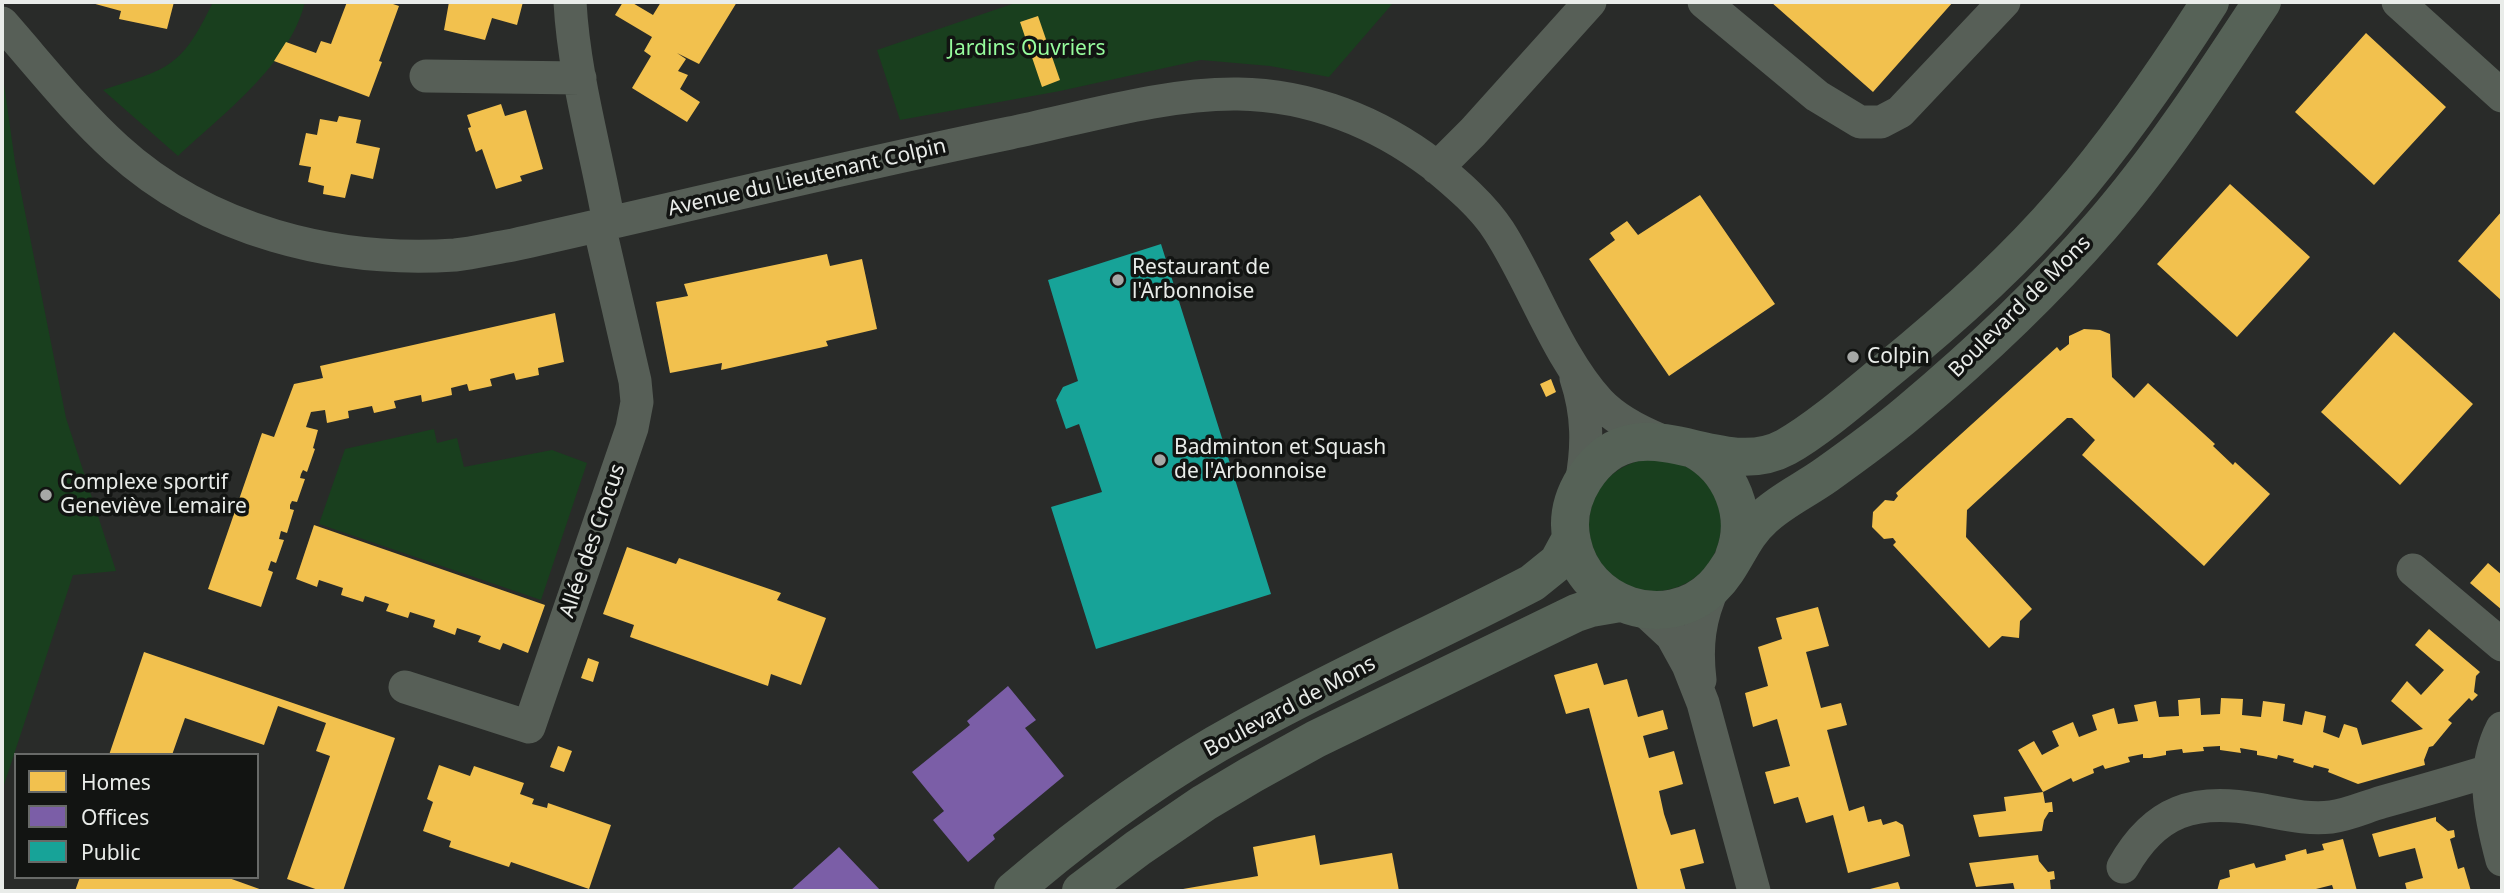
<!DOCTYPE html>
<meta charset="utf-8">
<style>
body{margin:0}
#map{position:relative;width:2504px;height:893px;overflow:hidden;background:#292b29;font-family:"Noto Sans",sans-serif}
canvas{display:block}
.frame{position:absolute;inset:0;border:4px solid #e9ece9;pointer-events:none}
.legend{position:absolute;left:14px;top:753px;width:245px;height:126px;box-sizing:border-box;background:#121412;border:2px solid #686a68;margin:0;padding:9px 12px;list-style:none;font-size:21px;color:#e9ece9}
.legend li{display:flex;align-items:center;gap:14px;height:35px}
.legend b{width:35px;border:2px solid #686a68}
</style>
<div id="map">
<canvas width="2504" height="893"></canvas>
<div class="frame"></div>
<ul class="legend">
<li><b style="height:19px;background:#f2c14e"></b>Homes</li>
<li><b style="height:19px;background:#7b5ea7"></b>Offices</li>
<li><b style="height:19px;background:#17a398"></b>Public</li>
</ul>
</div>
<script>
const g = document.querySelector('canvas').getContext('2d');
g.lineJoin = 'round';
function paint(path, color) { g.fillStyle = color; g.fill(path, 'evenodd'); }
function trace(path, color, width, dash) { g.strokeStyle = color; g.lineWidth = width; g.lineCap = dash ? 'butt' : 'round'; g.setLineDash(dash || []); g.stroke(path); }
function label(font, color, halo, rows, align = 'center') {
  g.font = font + ' "Noto Sans",sans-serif'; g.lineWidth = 7; g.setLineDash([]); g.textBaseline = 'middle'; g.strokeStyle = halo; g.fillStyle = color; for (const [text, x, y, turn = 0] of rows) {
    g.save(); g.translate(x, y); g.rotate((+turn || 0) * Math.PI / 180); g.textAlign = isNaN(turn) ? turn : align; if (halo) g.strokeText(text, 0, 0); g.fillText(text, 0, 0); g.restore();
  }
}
paint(new Path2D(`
 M213,2H305C290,64 223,114 178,156L103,90C170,68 181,68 213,2Z
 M1018,2H1394L1329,77L1270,66L1201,60L1060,91L900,120L877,50Z
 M2,70L15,162L66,418L116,571L73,575L2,791Z
 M434,429L437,443L457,438L464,467L552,450L587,463L541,600L319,524L345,449Z
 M1589 525a66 66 0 1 1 132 0a66 66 0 1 1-132 0Z`), '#193f1e');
paint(new Path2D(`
 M88,2H174L167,29L119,19L121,11Z
 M347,2H387L399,6L379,61L382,62L369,97L274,61L286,42L316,53L321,41L331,44Z
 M449,2H523L517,25L492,18L485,40L444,30Z
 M623,2H631L653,15L661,2H737L699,64L677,53L686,59L678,71L688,75L680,89L700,102L687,122L632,88L651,56L644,51L652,37L615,15Z
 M1771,2H1953L1873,92Z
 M1038,16L1060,80L1042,87L1020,22Z
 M2366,33L2446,107L2374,185L2295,112Z
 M501,104L505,116L526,110L543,169L520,176L522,181L496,189L482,149L476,152L468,128L471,127L467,115Z
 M339,116L361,120L356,143L380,148L373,179L351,174L345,198L323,194L324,186L308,182L311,167L299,165L306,133L317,135L320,119L337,122Z
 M2230,184L2310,257L2237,337L2157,264Z
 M1700,195L1775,304L1669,376L1589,259L1615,240L1610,233L1627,221L1638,235Z
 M2502,211V301L2458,261Z
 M827,254L830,266L862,259L877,329L826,341L828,346L721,370L722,363L670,373L656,302L688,296L684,284Z
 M555,313L564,362L538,368L539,375L516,380L514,373L490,379L492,386L469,391L467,384L451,388L452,395L422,402L421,395L394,401L396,408L374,413L372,406L348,411L349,418L327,423L325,410L311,412L306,427L318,430L313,448L315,449L307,472L303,470L301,474L300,478L305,479L297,502L292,501L290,505V509L294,510L287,533L281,531L279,539L284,540L276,563L271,561L268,570L273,572L261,607L208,589L262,433L274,437L294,384L323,378L320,366Z
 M2084,329L2100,330L2110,334L2112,377L2134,398L2148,383L2215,444L2213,446L2233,465L2235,462L2270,494L2204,566L2082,455L2095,440L2072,418H2067L1967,510L1966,537L2032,609L2020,621L2019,638L2002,636L1989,648L1893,545L1896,542L1893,538L1884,539L1872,527L1873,512L1885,500L1894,501L1898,496L1896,493L2057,347L2060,351L2069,344V336Z
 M2394,332L2473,404L2400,485L2321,412Z
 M1551,379L1556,392L1546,397L1540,384Z
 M314,525L545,605L528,653L503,643L500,650L478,642L481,636L457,628L455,635L433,627L435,620L410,612L408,618L386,611L389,604L365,596L363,602L341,595L343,588L319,580L317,587L296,579Z
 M627,547L676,564L679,558L781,593L777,600L826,618L801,685L771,674L768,686L630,637L634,625L603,614Z
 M2488,563L2502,575V610L2470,583Z
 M1818,607L1829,646L1806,652L1821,708L1841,703L1847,725L1827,730L1849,811L1864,806L1868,822L1881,819L1883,825L1896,821L1903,825L1910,856L1848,873L1833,815L1806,823L1798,797L1774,804L1765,772L1790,766L1777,719L1753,727L1745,693L1768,686L1758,647L1782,639L1776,618Z
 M2429,629L2480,672L2476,676L2474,692L2478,695L2472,701L2469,698L2448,720L2452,723L2433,746L2429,747L2424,760L2425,765L2358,784L2328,772L2329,769L2314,765L2313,768L2293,762L2294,759L2278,755L2277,759L2263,756L2257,755V751L2240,748L2241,753L2220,750V746L2203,747L2204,751L2183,753L2182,749L2166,751V755L2150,758H2143V754L2128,757L2130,762L2105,769L2103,765L2093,769L2094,773L2073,782L2071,778L2043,792L2018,750L2034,741L2042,755L2059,746L2052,731L2073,722L2079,737L2097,730L2092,715L2114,708L2118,724L2138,721L2134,705L2156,701L2159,717L2179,716L2178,700L2200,698L2201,715L2220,714L2221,698L2243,699L2242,715L2261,717L2263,701L2285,704L2283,721L2302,725L2305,711L2326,716L2323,732L2339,738L2344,724L2357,728L2362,745L2423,729L2391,701L2407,681L2421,695L2444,670L2415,645Z
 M144,652L395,738L343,891H321L287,879L330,756L316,751L326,723L278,706L264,745L185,718L172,755H109Z
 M588,658L599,662L593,682L581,678Z
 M1597,663L1604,685L1627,679L1638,717L1663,710L1668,729L1643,736L1649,758L1674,751L1683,784L1659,791L1664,814L1671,835L1695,829L1704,863L1680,869L1686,891H1638L1589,708L1566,714L1554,675Z
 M558,746L572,751L564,772L550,767Z
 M439,765L470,776L474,766L524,783L520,794L534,799L532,804L547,808L548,803L611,825L589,889L511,862L509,867L449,847L451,841L423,831L433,802L427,799Z
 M2043,792L2045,803L2052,802L2053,812H2049L2044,820L2042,831L1979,837L1973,815L2006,811L2004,797Z
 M2436,817V821L2448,831L2454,830L2455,837L2450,839L2458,869L2464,867L2471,891H2407L2405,883L2423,878L2415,848L2379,857L2372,834Z
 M1315,835L1320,865L1392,853L1399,891H1184L1183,889L1258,876L1253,847Z
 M2343,839L2357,891H2334L2332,885L2316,889L2317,891H2217L2220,880L2230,877L2229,870L2254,863L2256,868L2286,860L2285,855L2306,849L2307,854L2324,850L2322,844Z
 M2038,855L2039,861L2048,872L2054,871L2055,879L2050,880L2051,891H2015L2013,883L1976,887L1969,863Z
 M80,877H226L265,891H75Z
 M1898,882L1901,891H1866V890Z`), '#f2c14e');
paint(new Path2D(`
 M1008,686L1036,720L1025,728L1064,776L993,835L995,839L968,862L933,820L944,811L912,772L970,725L967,721Z
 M839,847L881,891H790Z`), '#7b5ea7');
paint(new Path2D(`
 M1161,244L1271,594L1096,649L1051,507L1102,492L1079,424L1066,429L1056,400L1063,387L1078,381L1048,280Z`), '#17a398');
trace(new Path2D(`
 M570,2C574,76 596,150 609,223
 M1704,2L1817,96L1860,122H1881L1900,112L2004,2
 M2398,2L2502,96
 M2,23C39,65 75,111 117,149C207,231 335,263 455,255C474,253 494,248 513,245C679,208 844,167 1010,133C1082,118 1165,93 1238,94C1310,95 1378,122 1434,165C1457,184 1483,206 1499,231C1533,284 1557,356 1599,402C1616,420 1638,431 1660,440
 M426,76L580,78
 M1437,168L1473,132L1590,2
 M1576,378C1588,414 1588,447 1581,484
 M2413,570L2502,645
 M1644,610L1672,636L1688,665L1703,703L1754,891
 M1700,680C1696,646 1699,618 1714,586
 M405,687L529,727L632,428L637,402L635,381L599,225
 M2502,728C2480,771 2490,815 2502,860
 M2123,867C2155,810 2195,798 2257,809C2282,813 2305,820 2331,817C2348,815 2365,807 2382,802C2418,792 2453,782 2489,771`), '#575f57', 33);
trace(new Path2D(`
 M2210,2C2166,71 2119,140 2065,202C2011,265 1949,320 1885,372C1857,395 1818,429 1786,447C1717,485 1639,395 1584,479C1572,498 1567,520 1572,542C1585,606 1666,633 1713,587C1734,567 1741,537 1763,518C1782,500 1805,490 1826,475C1854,455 1883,434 1909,412C1977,355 2043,293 2101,226C2161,157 2212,78 2262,2
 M1693,449C1731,469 1750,515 1734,556
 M1013,891C1084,830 1160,774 1243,729C1337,677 1436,633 1532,583L1558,562L1571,538
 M1081,891L1138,848L1204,803L1251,775L1316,739L1576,613L1591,608L1620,603`), '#566257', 38);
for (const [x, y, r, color] of [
 [1118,280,7,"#a6a8a6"],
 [1853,357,7,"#a6a8a6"],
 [1160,460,7,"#a6a8a6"],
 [46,495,7,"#a6a8a6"]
]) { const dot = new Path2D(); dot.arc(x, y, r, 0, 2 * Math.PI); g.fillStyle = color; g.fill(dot); trace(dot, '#121412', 2.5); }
label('21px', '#96fc9d', '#121412', [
 ["Jardins Ouvriers",1027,49]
]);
label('21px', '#e9ece9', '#121412', [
 ["Avenue du Lieutenant Colpin",807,178,-13],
 ["Boulevard de Mons",2020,307,-45],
 ["Allée des Crocus",593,541,-71],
 ["Boulevard de Mons",1290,707,-28]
]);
label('21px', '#e9ece9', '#121412', [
 ["Restaurant de",1132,268],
 ["l'Arbonnoise",1132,292],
 ["Colpin",1867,357],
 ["Badminton et Squash",1174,448],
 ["de l'Arbonnoise",1174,472],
 ["Complexe sportif",60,483],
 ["Geneviève Lemaire",60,507]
], 'left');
</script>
